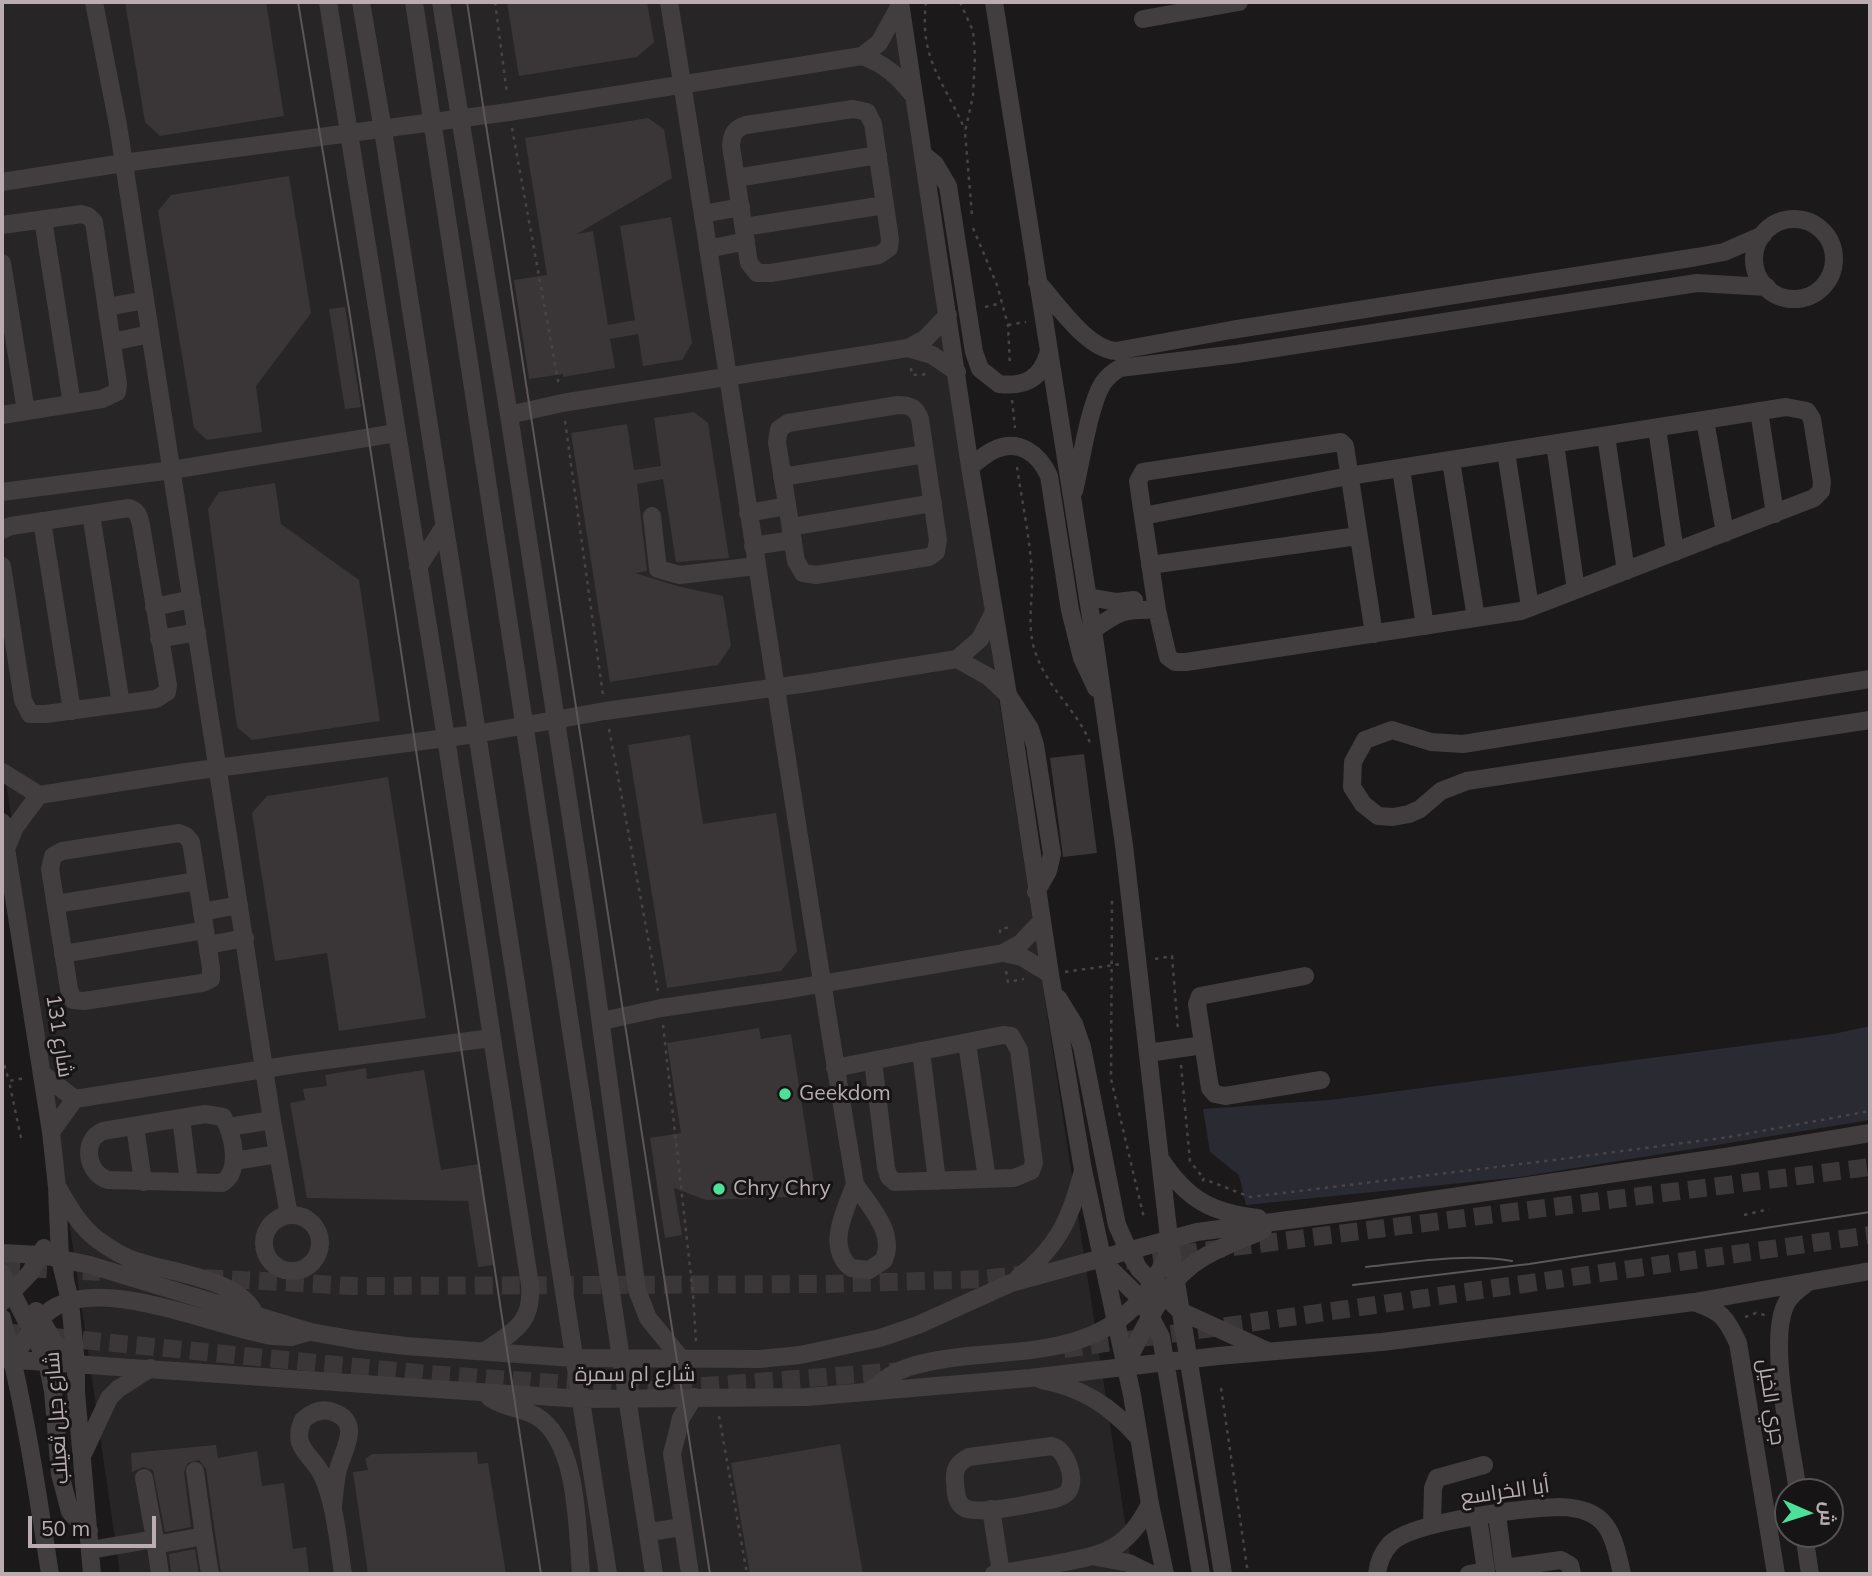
<!DOCTYPE html>
<meta charset="utf-8">
<style>
body{margin:0}
#map{position:relative;width:1872px;height:1576px;overflow:hidden;background:#1b1919;font-family:Mulish,Cairo,sans-serif}
canvas{display:block}
.frame{position:absolute;inset:0;border:4px solid #b9adb2;pointer-events:none}
.north{position:absolute;left:1774px;top:1478px;width:70px;height:70px;box-sizing:border-box;background:#161414;border:2px solid #575153;border-radius:50%;rotate:93deg;font-size:19px;font-weight:700;line-height:28px;text-align:center;color:#b9adb2}
.north::after{content:'';display:block;margin:auto;width:24px;height:32px;background:#4ce099;clip-path:polygon(50% 0,100% 100%,50% 72%,0 100%)}
.scale{position:absolute;left:28px;top:1516px;width:128px;height:32px;box-sizing:border-box;border:4px solid #b9adb2;border-top:0;padding-left:9px;font-size:21px;line-height:24px;white-space:nowrap;color:#b9adb2;-webkit-text-stroke:5px #161414;paint-order:stroke}
</style>
<div id="map">
<canvas width="1872" height="1576"></canvas>
<div class="frame"></div>
<div class="north">ش</div>
<div class="scale">50 m</div>
</div>
<script>
const g = document.querySelector('canvas').getContext('2d');
g.lineJoin = 'round';
function paint(path, color) { g.fillStyle = color; g.fill(path, 'evenodd'); }
function trace(path, color, width, dash) { g.strokeStyle = color; g.lineWidth = width; g.lineCap = dash ? 'butt' : 'round'; g.setLineDash(dash || []); g.stroke(path); }
function label(font, color, halo, rows, align = 'center') {
  g.font = font + ' Mulish,Cairo,sans-serif'; g.lineWidth = 6; g.setLineDash([]); g.textBaseline = 'middle'; g.strokeStyle = halo; g.fillStyle = color; for (const [text, x, y, turn = 0] of rows) {
    g.save(); g.translate(x, y); g.rotate((+turn || 0) * Math.PI / 180); g.textAlign = isNaN(turn) ? turn : align; if (halo) g.strokeText(text, 0, 0); g.fillText(text, 0, 0); g.restore();
  }
}
paint(new Path2D(`
 M2,2H892L1133,1574H120L2,754Z`), '#282526');
paint(new Path2D(`
 M1870,1026V1120L1520,1177L1246,1205L1239,1175L1210,1152L1203,1109L1330,1100L1833,1034Z`), '#2a2a32');
paint(new Path2D(`
 M125,2H266L284,116L160,136L145,122Z
 M507,2H647L654,42L637,57L519,76Z
 M648,118L664,129L672,178L577,234L593,231L608,325L635,320L620,226L671,217L692,343L682,360L643,366L638,334L610,339L615,368L563,377V374L529,379L514,280L547,275L525,138Z
 M289,176L311,313L256,386L262,432L207,440L194,428L158,211L171,195Z
 M345,307L361,407L345,409L329,309Z
 M694,412L708,423L729,558L676,562L663,479L637,484L647,571L635,573L677,586L723,596L731,646L718,665L610,682L571,433L627,424L634,470L661,466L654,418Z
 M275,483L281,524L359,580L380,721L252,740L237,727L208,509L219,492Z
 M690,735L703,824L776,813L797,951L781,971L667,988L628,745Z
 M1084,754L1097,853L1063,857L1050,758Z
 M388,777L426,1018L339,1031L327,953L275,961L252,813L267,796Z
 M759,1028L761,1039L791,1034L816,1196L706,1200L674,1188L682,1235L665,1238L650,1138L681,1133L667,1043Z
 M366,1068L367,1079L424,1070L441,1170L479,1164L494,1265L478,1267L468,1201L307,1198L290,1103L305,1100L303,1089L327,1086L325,1075Z
 M840,1444L863,1574H750L731,1463Z
 M216,1445L218,1458L257,1451L262,1486L284,1483L293,1549L306,1547L309,1574H221L206,1469L199,1460L188,1463L184,1472L191,1527L165,1532L153,1470L143,1467L132,1472L131,1453Z
 M477,1452L478,1464L488,1463L506,1574H368L353,1472L368,1470L365,1459L372,1454Z
 M195,1549L199,1574H171L169,1554Z`), '#3a3638');
trace(new Path2D(`
 M1099,1264L1870,1167
 M2,1267L100,1272
 M205,1278L356,1286L824,1284L983,1279L1026,1274
 M2,1332L428,1374L652,1390L901,1371
 M1064,1349L1870,1235`), '#3b3738', 18, [18, 9]);
trace(new Path2D(`
 M495,2L507,94
 M926,2C919,60 944,81 965,130
 M960,2L973,31L975,56L973,96L965,132L972,215
 M512,128L559,386
 M973,228L997,285L1008,325L1010,366
 M985,307L1002,303
 M1008,325L1026,322
 M911,368L912,375L930,374
 M1012,400L1015,428
 M565,421L603,695
 M1017,467C1022,502 1030,538 1032,574C1033,600 1026,629 1036,654C1048,690 1081,714 1091,746
 M609,729L658,991
 M1112,901L1111,1079L1144,1218
 M1000,933V929L1011,927
 M1155,959L1172,956L1178,1030
 M1006,971L1008,982L1024,979
 M1065,972L1121,964
 M2,983V941
 M663,1025L693,1294L696,1342
 M2,1057L9,1081
 M1181,1065L1190,1161L1204,1179
 M1729,1137L1870,1111
 M21,1138L9,1081L25,1078
 M1202,1181L1204,1179L1250,1197L1554,1160L1729,1137
 M1744,1215L1769,1209
 M1745,1317L1756,1313L1765,1315
 M1221,1388L1248,1574
 M719,1416L747,1574`), '#494345', 2.5, [3.5, 5]);
trace(new Path2D(`
 M94,2L118,125L272,1120L289,1215
 M328,2L446,738L530,1285C533,1323 514,1331 485,1351
 M361,2L383,130L608,1574
 M414,2L654,1574
 M441,2L509,415L587,922L637,1290L648,1318L682,1360
 M669,2C733,395 789,790 855,1184
 M900,2L970,467L1008,695L1050,974L1083,1170L1132,1395L1150,1504L1165,1574
 M994,2L1093,630L1124,845L1169,1238L1223,1574
 M1143,19L1239,2
 M862,56C885,64 898,76 913,95
 M853,109L867,112L873,124L890,239L889,248L879,255L771,273H757L749,263L731,146C732,134 734,129 746,125Z
 M925,156L935,164L948,186L974,352L980,369L999,384C1024,387 1041,379 1048,354
 M736,178L878,155
 M2,182L123,163L509,112L862,56L879,43L900,5
 M703,214L741,207
 M43,219L72,404
 M1754 259a40 40 0 1 1 80 0a40 40 0 1 1-80 0Z
 M2,225L82,214L88,216L94,222L118,384L117,392L102,399L2,415
 M744,227L885,205
 M708,249L746,241
 M2,263L26,411
 M1037,282C1057,303 1086,349 1116,351L1231,330L1697,257L1724,252L1763,235
 M107,307L145,300
 M112,342L150,334
 M908,348L932,355L957,372
 M898,405C911,405 916,408 920,419L938,540L936,552L929,557L816,575L803,573L796,561L777,442L779,429L788,423Z
 M1786,407L1807,411L1812,419L1822,482L1821,491L1814,498L1521,611L1186,662H1175L1168,657L1157,610L1143,516L1349,476Z
 M1759,411L1775,514
 M509,415L562,403L908,348L926,338L948,315
 M1705,420L1725,533
 M1657,428L1675,552
 M1606,436L1626,571
 M1555,444L1576,590
 M1506,452L1530,607
 M1451,461L1476,618
 M970,467C978,461 985,454 994,450C1019,438 1039,454 1049,476L1070,610L1082,658L1096,688
 M1401,469L1425,626
 M782,477L925,454
 M1074,491C1081,463 1089,405 1103,383C1108,376 1113,372 1120,368L1237,354L1697,283L1767,287
 M2,492L172,470L396,433
 M748,513L787,506
 M91,514L121,704
 M652,516L658,569L680,575L756,566
 M1143,516L1138,481L1143,472L1341,442L1345,446L1374,634
 M42,521L72,711
 M791,527L933,503
 M2,530L11,526L129,508C138,511 139,516 141,525L168,685L167,692L156,699L46,714H30L23,700L2,566
 M753,546L793,540
 M1150,565L1358,536
 M418,567L444,527
 M1088,597L1117,602L1134,600
 M154,607L192,599
 M1093,630C1119,611 1125,609 1157,610
 M159,639L197,632
 M957,659L989,677L1008,695L1030,729L1035,745L1052,854L1048,871L1036,892
 M1870,679L1463,744L1431,742L1392,730L1365,740L1353,762L1352,787L1363,804L1378,816L1393,817L1409,814L1420,809L1441,791L1467,781L1870,720
 M2,772L39,795L186,772L476,734L605,711L808,683L957,659L980,639L994,612
 M2,822L51,1132L57,1187L60,1259L70,1301L76,1364V1392L92,1574
 M179,833L186,836L191,842L211,968V979L202,983L84,1001L73,1000L69,989L50,869L53,856L62,851Z
 M6,849L15,827L39,795
 M56,904L197,881
 M202,912L239,905
 M208,945L245,938
 M1003,953L1022,957L1050,974
 M63,954L205,930
 M1305,976L1200,996L1197,1004L1210,1088L1215,1094L1225,1096L1321,1080
 M1058,998L1074,1024L1082,1047L1117,1225L1129,1252L1139,1269L1180,1311L1265,1350
 M602,1021L661,1008L791,989L1003,953L1021,943L1041,922
 M967,1043L987,1179
 M921,1051L937,1181
 M1148,1053L1203,1045
 M835,1068L1003,1035L1011,1036L1019,1050L1034,1163L1031,1171L1014,1178L895,1182L889,1177L886,1168L873,1061
 M42,1074L75,1099L296,1064L491,1038
 M205,1114L223,1117C233,1134 242,1171 222,1183L108,1180C87,1174 81,1140 103,1131Z
 M181,1118L189,1182
 M135,1126L143,1182
 M229,1127L272,1120
 M51,1132L75,1099
 M1161,1160C1187,1199 1211,1213 1258,1218
 M234,1161L278,1154
 M855,1184C869,1206 896,1232 884,1260L869,1270L851,1268C825,1246 846,1210 855,1184Z
 M58,1188C69,1207 80,1227 98,1240C109,1248 123,1257 136,1261C172,1273 235,1278 254,1312
 M264 1243a28 28 0 1 1 56 0a28 28 0 1 1-56 0Z
 M2,1253L41,1255L90,1265L311,1332L356,1340L406,1346L574,1358L760,1359L800,1355L880,1338L918,1325L1011,1283L1197,1232L1364,1210L1732,1156L1870,1133
 M1101,1260L1141,1299L1161,1337L1201,1574
 M2,1273L47,1361L53,1391L60,1474L70,1512L89,1531
 M1018,1278C1057,1248 1070,1220 1082,1174
 M2,1302L30,1273L44,1248
 M1694,1302C1722,1312 1725,1316 1738,1343L1776,1574
 M36,1311L54,1342L76,1364
 M2,1318C24,1402 37,1489 50,1574
 M2,1359L581,1399L807,1397L1030,1378L1218,1356L1382,1342L1694,1302L1870,1271
 M13,1360C24,1342 34,1321 52,1309C104,1275 215,1327 273,1336L291,1337L308,1332
 M1125,1366C1145,1327 1164,1280 1204,1257C1222,1246 1244,1239 1263,1230
 M1041,1380C1084,1388 1110,1406 1138,1437
 M868,1392C881,1382 893,1372 909,1367C986,1343 1083,1368 1141,1299C1153,1285 1162,1265 1171,1249
 M490,1398C505,1408 521,1408 536,1416C579,1441 577,1531 581,1574
 M1052,1446C1066,1449 1076,1478 1069,1490C1067,1495 1059,1497 1055,1499C1037,1502 976,1517 963,1507C955,1501 956,1491 955,1482C954,1469 957,1463 969,1457Z
 M84,1452L109,1398L118,1389L151,1368
 M195,1471L204,1536
 M144,1478L155,1539
 M1798,1492C1792,1448 1768,1344 1785,1306C1789,1296 1798,1290 1807,1283
 M333,1507C334,1496 335,1485 337,1474C340,1454 365,1423 333,1412C322,1408 312,1412 303,1420C290,1449 313,1454 323,1477C336,1508 338,1542 343,1574
 M991,1509L1001,1573
 M1497,1515L1504,1568L1561,1560L1570,1565L1572,1574
 M1432,1525L1433,1488L1437,1478L1484,1465
 M649,1532L682,1527
 M1804,1534L1810,1574
 M155,1545L204,1536L210,1574
 M90,1550L155,1539L160,1574
 M1096,1557L1129,1563L1151,1574
 M690,1574L672,1454L681,1418L694,1397
 M994,1574C1015,1571 1037,1567 1059,1563C1104,1555 1128,1549 1150,1504
 M1377,1574C1378,1564 1382,1553 1390,1544C1411,1521 1526,1508 1560,1507C1607,1508 1613,1532 1622,1574
 M1469,1574L1486,1571L1478,1517`), '#423d3e', 18);
trace(new Path2D(`
 M298,2L350,315L541,1574
 M467,2L710,1574
 M1366,1267C1415,1262 1464,1253 1512,1261
 M1353,1285L1529,1264L1870,1212`), '#5c5658', 2);
for (const [x, y, r, color] of [
 [785,1094,7,"#4ce099"],
 [719,1189,7,"#4ce099"]
]) { const dot = new Path2D(); dot.arc(x, y, r, 0, 2 * Math.PI); g.fillStyle = color; g.fill(dot); trace(dot, '#161414', 2.5); }
label('21px', '#b9adb2', '#161414', [
 ["شارع 131",59,1036,81],
 ["شارع ام سمرة",635,1375],
 ["جري الخيل",1771,1402,81],
 ["شارع جبل ثعيلب",57,1418,-94],
 ["أبا الخراسع",1505,1492,-8]
]);
label('21px', '#b9adb2', '#161414', [
 ["Geekdom",799,1094],
 ["Chry Chry",733,1189]
], 'left');
</script>
